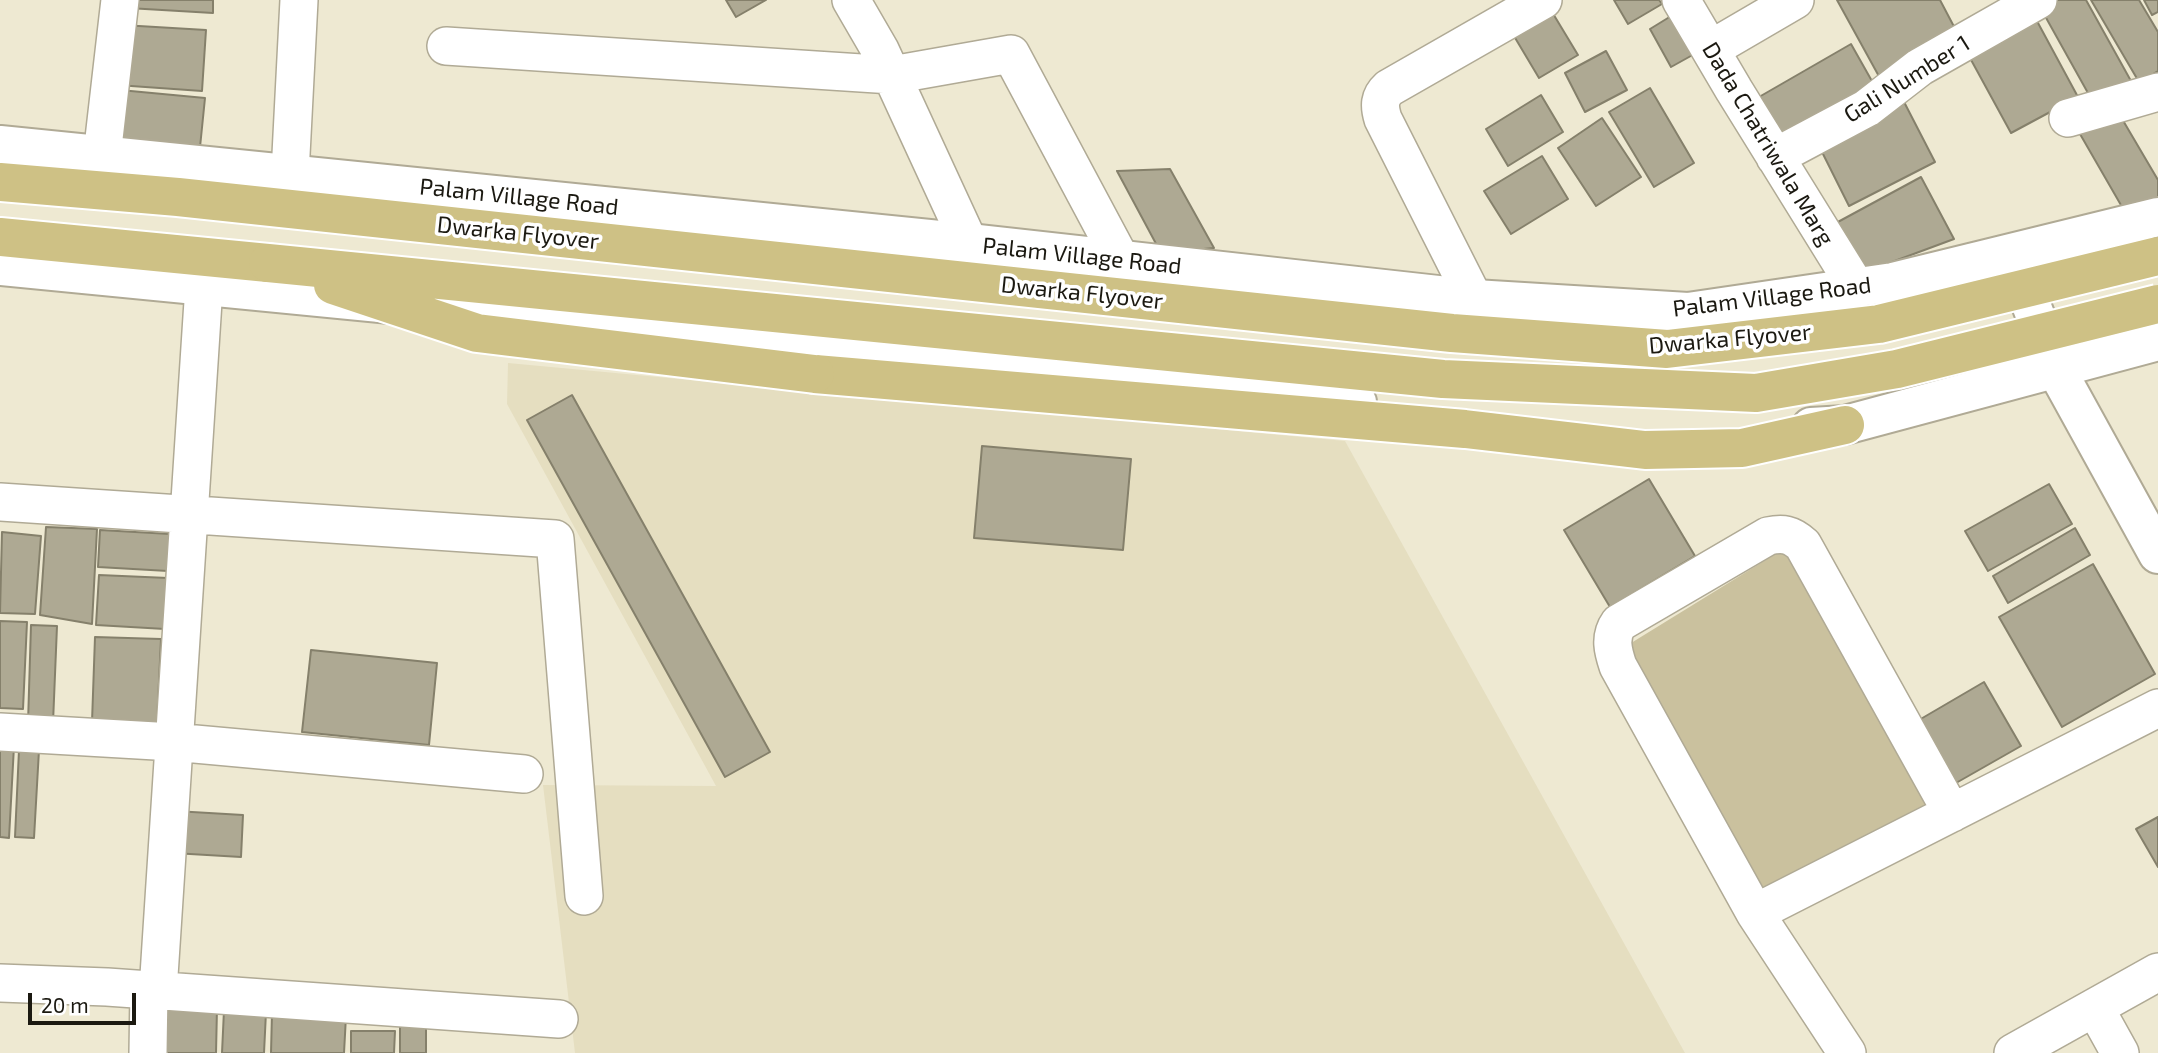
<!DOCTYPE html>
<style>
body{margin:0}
#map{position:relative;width:2158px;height:1053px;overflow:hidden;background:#eee9d2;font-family:"Exo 2",sans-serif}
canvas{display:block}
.scale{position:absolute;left:28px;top:993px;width:108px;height:32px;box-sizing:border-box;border:4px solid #1b1911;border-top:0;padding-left:9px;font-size:21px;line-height:24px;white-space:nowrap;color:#1b1911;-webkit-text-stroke:5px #fff;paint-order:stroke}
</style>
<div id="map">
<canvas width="2158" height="1053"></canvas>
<div class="scale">20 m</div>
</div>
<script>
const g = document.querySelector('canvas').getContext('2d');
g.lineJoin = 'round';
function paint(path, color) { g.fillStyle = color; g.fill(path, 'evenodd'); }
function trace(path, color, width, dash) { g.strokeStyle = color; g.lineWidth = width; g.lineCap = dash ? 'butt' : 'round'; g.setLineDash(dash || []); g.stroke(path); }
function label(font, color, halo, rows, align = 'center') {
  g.font = font + ' "Exo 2",sans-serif'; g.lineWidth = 7; g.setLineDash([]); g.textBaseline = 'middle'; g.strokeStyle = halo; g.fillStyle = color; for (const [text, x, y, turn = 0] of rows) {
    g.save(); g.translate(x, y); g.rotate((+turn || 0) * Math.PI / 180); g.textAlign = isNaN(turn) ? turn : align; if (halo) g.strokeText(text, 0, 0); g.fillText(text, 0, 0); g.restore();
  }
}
paint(new Path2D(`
 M508,363L1345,441L1685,1053H575L543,785L716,786L507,404Z`), '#e5dec0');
paint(new Path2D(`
 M1790,545L1938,808L1763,897L1623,648Z`), '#cac19e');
const building = new Path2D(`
 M128,0H213V13L128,8Z
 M726,0H766L736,17Z
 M1614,0H1659L1662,4L1628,24Z
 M1837,0H1940L1960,38L1881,80Z
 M2053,0H2086L2131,81L2093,102L2040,7Z
 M2091,0H2139L2158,32V71L2139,82Z
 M2144,0H2158V12L2152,15Z
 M1546,2L1578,55L1539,78L1508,26Z
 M2031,10L2078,97L2011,133L1964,47Z
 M1676,13L1698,52L1671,67L1650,29Z
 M122,25L206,30L202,91L117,85Z
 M1851,44L1877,90L1784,143L1759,97Z
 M1606,51L1627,90L1585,112L1565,73Z
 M1650,88L1694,163L1654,187L1609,112Z
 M120,90L205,98L199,157L114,148Z
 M1541,95L1563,132L1508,166L1486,129Z
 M1902,98L1935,162L1849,206L1817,142Z
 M2118,112L2158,180V203L2129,219L2080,134Z
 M1602,118L1641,177L1596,206L1558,148Z
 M1542,156L1568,199L1511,234L1484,191Z
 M1170,169L1214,248L1161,253L1117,171Z
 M1921,177L1954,239L1865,272L1836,223Z
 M572,395L770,752L725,777L527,420Z
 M982,446L1131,459L1123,550L974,538Z
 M1649,479L1695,556L1610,607L1564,530Z
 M2049,484L2072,524L1988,571L1965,531Z
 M46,527L97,529L92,624L40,615Z
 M2075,528L2090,555L2008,603L1993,576Z
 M100,530L170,534L168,571L98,567Z
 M2,532L41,536L35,614L0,613Z
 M2093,564L2155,674L2062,727L1999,617Z
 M99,575L168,578L165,629L96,625Z
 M0,621L27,622L23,709L0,708Z
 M31,625L57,626L53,723H28Z
 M95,637L161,639L157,724L92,722Z
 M311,650L437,663L429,745L302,732Z
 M1984,682L2021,746L1956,783L1919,720Z
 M0,745L14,746L9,838L0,837Z
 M19,750H39L34,838L15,837Z
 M175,811L243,815L241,857L173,853Z
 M2158,817V867L2136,829Z
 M158,1007L217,1008L216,1053H157Z
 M224,1010L266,1012L264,1053H222Z
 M272,1013L346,1016L344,1053H271Z
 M400,1027H426V1053H400Z
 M351,1031H395L394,1053H351Z`);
paint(building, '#aea993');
trace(building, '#85806b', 2);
const street = new Path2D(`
 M851,0L880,50L969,243
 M1681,0L1734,90L1856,287
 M446,46L892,75L1011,54L1121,260
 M1711,49L1795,0
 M2068,118L2158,92
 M102,156L120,0
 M1775,157L1867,108L1920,67L2038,0
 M290,174L299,0
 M1474,299L1383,119C1379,106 1379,97 1389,88L1543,0
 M0,502L555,539L584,896
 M0,732L173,742L524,774
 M1755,913L1618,666C1613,651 1609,637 1619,623L1768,536C1783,533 1791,534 1803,545L1952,813
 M0,983L107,987L559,1019
 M158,991L204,286
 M2095,1008L2120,1053
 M148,1053L149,990
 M1847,1053L1755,913L2158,708
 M2013,1053L2158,972`);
const secondary = new Path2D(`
 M0,145L969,243L1474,299L1688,312L1893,282L2158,217
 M2013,258L2056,369L2158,554
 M0,266L513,316L805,339L1357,402
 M1811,427L1845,425L2158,341`);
const primary = new Path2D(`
 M0,237L268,263
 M815,374L1465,429L1645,450L1742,448L1845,425`);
trace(street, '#b0aa95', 40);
trace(secondary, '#b0aa95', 42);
trace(primary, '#fff', 42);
trace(street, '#fff', 37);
trace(secondary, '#fff', 38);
trace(primary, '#cec185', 38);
const primaryBridge = new Path2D(`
 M0,182L178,197L1452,333L1667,349L1879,324L2158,256
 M268,263L1443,379L1756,393L1897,369L2158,304
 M333,285L477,333L815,374`);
trace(primaryBridge, '#fff', 42, []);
trace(primaryBridge, '#cec185', 38);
label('23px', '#1b1911', '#fff', [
 ["Gali Number 1",1907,79,-32],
 ["Dada Chatriwala Marg",1768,144,59],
 ["Palam Village Road",519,197,6],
 ["Dwarka Flyover",518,233,6],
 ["Palam Village Road",1082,256,6],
 ["Dwarka Flyover",1082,293,6],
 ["Palam Village Road",1772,297,-7],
 ["Dwarka Flyover",1730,339,-5]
]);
</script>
